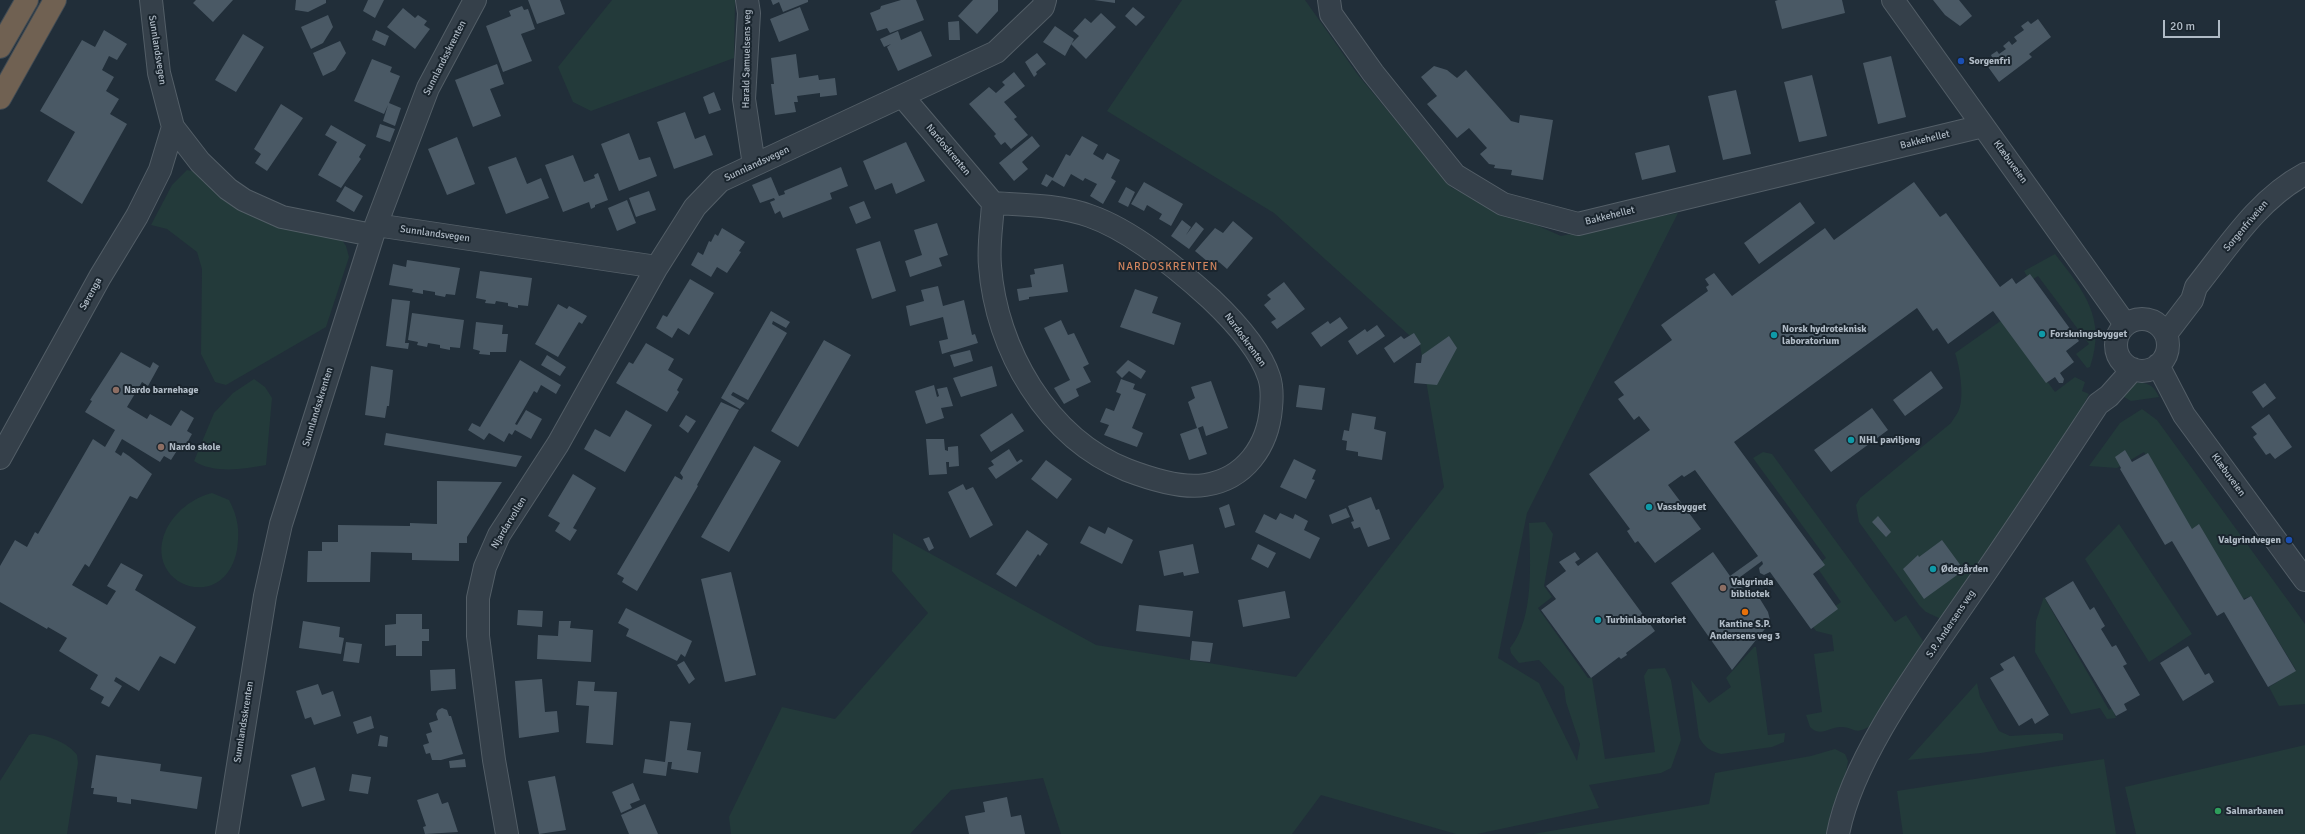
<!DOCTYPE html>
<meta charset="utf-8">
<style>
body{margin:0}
#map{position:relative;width:2305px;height:834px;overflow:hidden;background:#212e39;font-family:Signika,sans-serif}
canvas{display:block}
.scale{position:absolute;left:2163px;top:20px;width:57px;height:18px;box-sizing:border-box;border:2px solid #b0bbc6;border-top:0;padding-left:5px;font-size:12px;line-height:14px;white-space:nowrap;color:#b0bbc6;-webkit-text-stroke:3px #1a252e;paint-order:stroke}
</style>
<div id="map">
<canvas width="2305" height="834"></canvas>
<div class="scale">20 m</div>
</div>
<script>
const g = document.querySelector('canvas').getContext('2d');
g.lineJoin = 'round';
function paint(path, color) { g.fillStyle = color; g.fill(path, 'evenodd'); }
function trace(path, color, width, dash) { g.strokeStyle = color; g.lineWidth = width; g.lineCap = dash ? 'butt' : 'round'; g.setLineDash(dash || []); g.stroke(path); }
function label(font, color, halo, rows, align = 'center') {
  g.font = font + ' Signika,sans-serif'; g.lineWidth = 4; g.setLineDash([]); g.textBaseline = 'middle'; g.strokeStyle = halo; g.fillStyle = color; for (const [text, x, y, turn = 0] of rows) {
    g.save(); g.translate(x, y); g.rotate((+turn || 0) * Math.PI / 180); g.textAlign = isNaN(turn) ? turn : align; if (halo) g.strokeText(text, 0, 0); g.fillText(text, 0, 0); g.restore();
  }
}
paint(new Path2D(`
 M612,0H735L734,58L591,111L573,102L558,67Z
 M1182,0H1305L1358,75L1452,188L1561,236L1678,213L1527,513L1498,658L1539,683L1577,761L1580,744L1566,702L1564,687L1539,660L1519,663L1511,653L1510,648C1535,618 1530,560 1529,523L1545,522L1553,534L1544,586L1552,597L1538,608L1588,678H1592L1605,759L1655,752L1644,676L1648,669L1665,668L1671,680L1681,740L1671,768L1661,773L1589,785L1599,808L1477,834H1456L1321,795L1292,834H1061L1043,778L951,790L910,834H731L729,817L782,707L835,719L928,613L892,571L893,533L1096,645L1296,677L1444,487L1420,345L1274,213L1107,111Z
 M187,170L200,173L340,237L346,246L349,257L326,327L226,385L215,382L201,354L202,269L197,252L167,229L151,225L172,185Z
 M2055,254C2083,290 2107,318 2090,367L2087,368L2076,354L2089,344L2038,276L2030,281L2024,271Z
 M2002,320L2055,392L2075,377L2085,382L2082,391L2089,394L2080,412L1944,617L1941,619L1926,612L1919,605L1859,522L1856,505L1860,498L1951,423C1953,419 1956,416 1958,412C1965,399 1960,367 1955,353Z
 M254,379L265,387L272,398L266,465C244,469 214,474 194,461L214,413L233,393Z
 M2135,383C2148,382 2154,386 2159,397L2131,401L2119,394Z
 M2142,409L2157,420L2305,624V704L2279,706L2269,687L2296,670L2251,596L2243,599L2198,526L2191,531L2144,452L2117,468L2089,466L2120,423Z
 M1763,452L1772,454L1895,622L1906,615L1923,641L1924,645L1872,725C1853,736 1857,728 1842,727C1830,726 1821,738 1810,727L1806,715L1822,712L1814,654L1834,651L1832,635L1816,631L1811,624L1841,602L1816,566L1826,558L1753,458Z
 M212,493L229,500C238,517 240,531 237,550C224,616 141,585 166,530C175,512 192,498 212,493Z
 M2119,524L2192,634L2149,662L2085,559Z
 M2044,597L2109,710L2112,708L2116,718L2107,719L2100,708L2071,714L2035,652L2036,621Z
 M1754,647H1756L1768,735L1785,733L1784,742L1772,747L1721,754C1710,751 1704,747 1699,737L1691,680L1709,703L1731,687L1726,678Z
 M1977,683L1980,697L1999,731L2010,736L2058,733L2063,734V740L1981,753L1908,760Z
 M32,734C45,734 69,743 77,755L78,763L67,834H0V781L29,735Z
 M2305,745V834H2136L2125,787Z
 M1835,749L1845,754L1848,761L1845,778L1831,812L1826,834H1533L1709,804L1715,773L1811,756Z
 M2104,759L2116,834H1903L1897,791Z`), '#233a3a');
paint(new Path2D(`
 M196,0H233L213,22L193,3Z
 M296,0H326V3L308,12L295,10Z
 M368,0H384L375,18L363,11Z
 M528,0H560L565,14L537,24Z
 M771,0H808V2L783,12L779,2L773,5Z
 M901,0H916L924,20L890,33L887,28L877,31L870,13L880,9L881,6Z
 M973,0H998V11L977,34L958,16Z
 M1094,0H1115V3Z
 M1778,0H1842L1845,13L1782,29L1775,1Z
 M1933,0H1959L1972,16L1960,26L1945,15Z
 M522,6L524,10L528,9L535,29L521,34L532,61L503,72L486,26L511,16L509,11Z
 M800,7L809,30L779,42L770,19Z
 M1133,7L1145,17L1136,26L1125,16Z
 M403,8L415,18L418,15L427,21L424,25L430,29L415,49L387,27Z
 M1101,13L1116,27L1086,59L1071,44L1079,36L1073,31L1085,18L1091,23Z
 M328,15L333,27L323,43L311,49L301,27Z
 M2038,19L2051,37L2029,54L2032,57L1999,82L1986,64L1993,59L1991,55L1997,51L1999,54L2006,49L2003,46L2009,41L2012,45L2017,41L2014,37L2024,30L2021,26L2028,21L2031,24Z
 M959,21L960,40H949L948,22Z
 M1055,26L1074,39L1065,56L1043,42Z
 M104,30L127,44L117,60L109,56L102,70L114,77L106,91L119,99L110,114L127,124L82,204L47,181L75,132L40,111L82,40L95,47Z
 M376,30L389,36L385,46L372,40Z
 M898,31L901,40L921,31L932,56L898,71L887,47L891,44L884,47L880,39Z
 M243,34L264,47L236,92L215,80Z
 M340,41L346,53L335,70L323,76L313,53Z
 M1037,53L1046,64L1036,72L1037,74L1034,77L1025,62Z
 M796,54L799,78L818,75L819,80L835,78L837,95L820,97V93L797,96L798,102H794L796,112L775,115L771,84H774L771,58Z
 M1891,56L1906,117L1878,124L1863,63Z
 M372,59L392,67L390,72L400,76L389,103L401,108L395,126L383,121L388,105L384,114L354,101Z
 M497,64L504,84L490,89L501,116L473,127L455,80Z
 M1434,66L1447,70L1457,78L1466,70L1511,121L1519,123L1520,115L1553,120L1543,180L1511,175L1512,170L1494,168L1495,165L1489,164L1480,154L1487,148L1469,128L1457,138L1427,104L1437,96L1421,77Z
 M1014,72L1025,86L1004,102L1017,117L1014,119L1028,135L1011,149L1005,142L1001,145L994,136L996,134L969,104L989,87L996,93L1005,85L1002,82Z
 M1812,75L1827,136L1799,142L1784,82Z
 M1736,90L1751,154L1723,160L1708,96Z
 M714,92L721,110L709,114L703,97Z
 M281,104L303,118L267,171L255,163L261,154L254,149Z
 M685,112L695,139L705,135L713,155L674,169L657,122Z
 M380,124L395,129L390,142L376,137Z
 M331,125L366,145L359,157L361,159L341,188L318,175L337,142L325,135Z
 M629,133L639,160L650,157L657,176L619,191L601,144Z
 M1032,136L1040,146L1022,162L1028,169L1014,181L999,163Z
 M1082,136L1098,145L1093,154L1103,160L1107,153L1120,160L1111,178L1116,181L1103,204L1090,196L1097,184L1085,178L1083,181L1071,174L1064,187L1052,180L1047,187L1041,184L1046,174L1053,178L1066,154L1070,156Z
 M457,137L475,184L447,195L428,149Z
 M906,142L925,181L896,194L892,183L875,190L863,161Z
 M1669,145L1676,172L1642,180L1635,153Z
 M573,155L584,182L595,178L594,175L598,173L608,200L595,205V207L591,209L589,202L563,212L545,165Z
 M516,157L527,184L541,178L549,198L506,214L488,167Z
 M841,167L848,186L830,193L832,199L783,218L780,211L775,214L770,202L775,200L774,198L760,203L752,185L771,177L779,196L785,194L784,191Z
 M1144,182L1183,204L1171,226L1159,219L1162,214L1147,205L1144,211L1131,204Z
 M1914,182L1940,217L1946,213L2000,287L2012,278L2016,284L2030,274L2079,341L2066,351L2074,362L2060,373L2064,379L2063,383H2059L2055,377L2046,383L1993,311L1948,344L1937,328L1933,331L1917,308L1734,442L1825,565L1813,574L1838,609L1811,629L1770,572L1764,575L1760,573L1759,568L1763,564L1762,561L1736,580L1745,592L1748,590L1760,599L1768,612L1770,620L1766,622L1768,625L1732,670L1671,583L1713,552L1730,576L1758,556L1695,470L1684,477L1682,475L1668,485L1701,529L1655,563L1638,541L1635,543L1627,531L1630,529L1589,474L1650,430L1639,416L1634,420L1618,399L1624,395L1614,382L1672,340L1661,325L1708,291L1706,287L1709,285L1705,279L1714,273L1732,296L1825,228L1834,240Z
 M345,186L363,196L354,212L336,201Z
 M1126,187L1135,192L1128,207L1118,202Z
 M649,191L656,210L636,217L629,198Z
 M627,200L636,223L617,231L608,208Z
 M864,201L871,218L856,224L849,207Z
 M1800,202L1815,223L1759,264L1744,243Z
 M1182,220L1191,227L1186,235L1196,222L1204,229L1189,249L1171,236Z
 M1233,221L1253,238L1227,269L1219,262L1214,267L1195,251L1215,228L1223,233Z
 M937,223L948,255L939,258L942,266L910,277L905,261L922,255L914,230Z
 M722,228L745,242L739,251L741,252L727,273L717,267L711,277L691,265L698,252L703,255L709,241L711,242L715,234L718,236Z
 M880,241L896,291L872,299L856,249Z
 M407,260L460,268L455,295L446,294L445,297L435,295V292L423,290V294L412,292L413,289L389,285L393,264L406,267Z
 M1063,264L1068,292L1029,297V299L1019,301L1017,289L1032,287L1030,275L1035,274L1034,269Z
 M480,271L532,278L528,306L518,305V308L508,306V303L496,301L495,304L485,303L486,300L476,298Z
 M690,279L714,293L689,335L678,328L672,338L656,328L663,315L667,317Z
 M1284,282L1305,309L1277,329L1271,322L1276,319L1264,305L1271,299L1267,295Z
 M938,286L943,306L964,300L972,335L975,334L978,343L942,354L939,341L948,339L943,317L910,326L906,306L924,301L921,290Z
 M1135,289L1158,297L1152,313L1181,323L1174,345L1120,327Z
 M392,299L410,301L405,343H409L408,349L386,346Z
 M558,304L567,309L569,306L587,316L582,324L579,322L558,357L535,344Z
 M771,311L790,322L786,328L773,321L772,324L787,333L748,400L733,392L731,395L745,403L740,409L721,398Z
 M412,313L464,320L460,348L450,347V350L440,348V345L428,343L427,347L417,345L418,342L408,340Z
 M1340,317L1348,328L1321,347L1311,333L1328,321L1330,324Z
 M1061,320L1068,335L1074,333L1089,364L1083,367L1091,382L1076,389L1079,396L1064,404L1054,388L1070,380L1044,328Z
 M476,322L503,325L502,334H508L506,352H490V355L479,354L480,351L473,349Z
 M1377,325L1385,336L1357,355L1348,341L1365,329L1367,332Z
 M1414,333L1421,344L1394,363L1384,348L1401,336L1404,339Z
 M1449,336L1457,348L1437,385L1414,383L1416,363H1421L1422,355Z
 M824,340L851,355L798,447L771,431Z
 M646,343L674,359L668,370L683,379L677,390L679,392L667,412L616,383L629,362L633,364Z
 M970,350L973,361L954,367L950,355Z
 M121,352L150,368L153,362L159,366L148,386L142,382L127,407L147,419L150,414L171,426L181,410L194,418L187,431L192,434L182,452L178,449L171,460L164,456L160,462L122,439L115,452L121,456L123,452L129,456L152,474L137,499L130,496L89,567L85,564L72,585L107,605L116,591L107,586L121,563L143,575L135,590L196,627L175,664L160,656L139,691L116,677L114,681L122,686L109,707L101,703L104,697L90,689L98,675L59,651L67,638L48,627L47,629L0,602V566L15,540L27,547L35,532L38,534L93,439L105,447L115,430L85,412L92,401L90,400Z
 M547,355L566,367L560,376L541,365Z
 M520,360L561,385L556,394L541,385L537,393L534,391L515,424L517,425L526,410L542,419L531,439L515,430L512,435L509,433L504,442L489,433L484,440L468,430L472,423L480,427Z
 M1128,360L1146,371L1141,379L1129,371L1122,378L1116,372Z
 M371,366L393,370L389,406H387L385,418L365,415Z
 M992,366L997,386L961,397L953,378Z
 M1931,371L1943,388L1905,416L1893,400Z
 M1121,379L1135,384L1133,389L1146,394L1132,428L1143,433L1137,447L1104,435L1109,425L1100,422L1106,408L1114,411L1121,394L1116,392Z
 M1211,381L1228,428L1206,436L1203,426L1198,428L1207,454L1189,460L1180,434L1197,428L1188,402L1195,398L1191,387Z
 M2265,383L2276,398L2263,408L2252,392Z
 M934,385L937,397L939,396L937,389L947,387L953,406L941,408L944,418L926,424L915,391Z
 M1299,385L1325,388L1322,410L1296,407Z
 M721,402L739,410L697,485L698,486L637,591L622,582L624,578L617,574L675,476L682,480L683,477L680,473Z
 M1872,408L1888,430L1831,472L1814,450Z
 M626,410L652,425L625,472L584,449L595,429L610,437Z
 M1012,413L1024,431L991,452L980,435Z
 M1352,413L1376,417L1374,429L1386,432L1382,460L1358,456V452L1346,450L1347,441L1342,440L1344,430L1349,431Z
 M2269,414L2292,447L2275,459L2270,453L2266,455L2253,437L2257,434L2251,427Z
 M686,415L696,421L688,433L679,426Z
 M386,433L522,456L516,467L384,445Z
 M926,439H944L945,450L948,451V447L958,446L959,466L949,467V462H946L947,474L929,475Z
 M754,446L781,461L729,552L701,537Z
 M1009,449L1017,462L1021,459L1023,461L996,479L988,468L994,465L991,461Z
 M2125,450L2132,462L2148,453L2192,529L2199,524L2244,600L2251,596L2296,671L2268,687L2224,612L2217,616L2172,541L2165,545L2120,469L2121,468L2115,457Z
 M1294,459L1316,470L1312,479L1315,480L1306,499L1280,487Z
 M1046,460L1072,479L1057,499L1031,479Z
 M573,474L596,488L573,528L577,530L570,541L555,531L560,523L548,516Z
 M437,481L502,482L467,537V543H459V561L412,560V553L371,552L370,582H307L308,551H322V542H338V525L410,526V523L437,524Z
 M963,484L966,490L973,487L993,525L970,538L948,492Z
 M1371,497L1376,510L1379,509L1390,539L1368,547L1360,527L1354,529L1351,522L1354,521L1348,506Z
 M1229,504L1235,525L1225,528L1219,508Z
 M1346,508L1350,517L1332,524L1329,515Z
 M1280,513L1293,519L1295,514L1308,521L1304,530L1320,538L1310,559L1255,532L1264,514L1276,520Z
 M1878,516L1891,532L1886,537L1872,522Z
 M1089,526L1105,534L1108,527L1133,540L1122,564L1080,543Z
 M1027,530L1048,544L1040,556L1038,554L1016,587L996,574Z
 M929,537L934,548L929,551L923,539Z
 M1942,540L1964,570L1924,599L1903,569L1918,555L1919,557Z
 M1193,544L1199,573L1184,576L1183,572L1164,576L1159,551Z
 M1258,544L1276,553L1268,568L1251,559Z
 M1575,552L1580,559L1575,562L1578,566L1597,552L1655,631L1626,653L1627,655L1621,659L1619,657L1591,678L1541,610L1556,599L1546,586L1566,571L1559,562Z
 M731,572L756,675L725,682L701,579Z
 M2073,581L2090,610L2094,607L2105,626L2101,629L2112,647L2116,645L2127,664L2123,666L2140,695L2124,704L2127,710L2116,716L2045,598Z
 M1285,591L1290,618L1243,627L1238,600Z
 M1139,605L1193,611L1190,637L1136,631Z
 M626,608L692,641L685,657L681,654L677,661L626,636L629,629L618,623Z
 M518,610L543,611L542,627L517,625Z
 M396,614H422V629H429V641H422V656H396V645L385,646V625L396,624Z
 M303,621L340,627L339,637L344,638L341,654L299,648Z
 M559,621H571L570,628L593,630L591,662L537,659L538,635L558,636Z
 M1192,641L1213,643L1210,662L1190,660Z
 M346,642L362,644L359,663L343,661Z
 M2188,646L2205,675L2209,673L2214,682L2183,701L2160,663Z
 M2014,656L2049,715L2035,724L2032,718L2019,726L1990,678L2004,670L2000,664Z
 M684,661L695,679L689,684L677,665Z
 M455,669L456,689L431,691L430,670Z
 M542,679L545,712L557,711L559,732L519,738L515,681Z
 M578,681L595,682L594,691L617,692L613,745L586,743L589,706L576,705Z
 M318,684L322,695L333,691L341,716L314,725L311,717L305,719L296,691Z
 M442,708L447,710L449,716H451L463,754L441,760H432L430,753L426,754L423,745L429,743L426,734L432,732L429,723L438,720L436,714L438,710Z
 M371,716L374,728L357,734L353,722Z
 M670,721L691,723L687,750L701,752L698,773L671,769L672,762H668L666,776L643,773L645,759L665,762Z
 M380,735L388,737L387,747L378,746Z
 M96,755L161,764L160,771L202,777L197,809L131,799V804L117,802V797L93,794L94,788H91Z
 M465,759L466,767L450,768L449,761Z
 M315,767L325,800L302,807L291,775Z
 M352,774L371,777L368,794L349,791Z
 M555,776L566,830L539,834L528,781Z
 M633,783L640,800L630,804L632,808L621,813L612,792Z
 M438,793L442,804L448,802L458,832L425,834L423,827L426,826L417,800Z
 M1007,797L1011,817L1021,815L1025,834H969L965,816L985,812L983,802Z
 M645,804L658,834H629L621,815Z`), '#4a5965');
const minor = new Path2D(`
 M151,0L159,73L173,127L200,162L228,189L244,200L282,217L372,235
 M747,0L749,13L744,99L754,165
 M1329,0L1331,14L1373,73L1455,175L1503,204L1578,224L1983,126
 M1893,0L2125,324
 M903,97L993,203C992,224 988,245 990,266C996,349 1047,438 1127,470C1148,478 1181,489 1205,485C1245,479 1268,446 1271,408C1272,398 1272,386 1269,377C1260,349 1231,318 1211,299C1178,269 1133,231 1090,216C1060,205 1025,205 993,203
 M376,225L657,267L695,207L720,181L996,52L1043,7L1045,0
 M2116 345a26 26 0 1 1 52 0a26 26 0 1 1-52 0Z
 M2166,334L2192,300L2196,287C2228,247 2258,199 2305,174
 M2158,365L2184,415L2305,580
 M0,458L100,277L137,216L160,170L173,127
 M227,834L265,596L281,524L376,225L428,88L475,0
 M507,834L494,760L478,636V598L485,567L499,535L558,444L657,267
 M1838,834C1853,755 1925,661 1970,595C2014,532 2056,468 2098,404L2109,396L2133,369`);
const highway = new Path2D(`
 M0,47L27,0
 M0,98L55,0`);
trace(minor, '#535e67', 24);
trace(highway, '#404b54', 24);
trace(minor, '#35404a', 22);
trace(highway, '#706152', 22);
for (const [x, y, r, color] of [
 [1961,61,4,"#1a4fb4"],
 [2042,334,4,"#0f9aa8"],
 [1774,335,4,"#0f9aa8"],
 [116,390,4,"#8d6e63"],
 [1851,440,4,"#0f9aa8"],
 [161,447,4,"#8d6e63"],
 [1649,507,4,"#0f9aa8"],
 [2289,540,4,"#1a4fb4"],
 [1933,569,4,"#0f9aa8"],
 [1723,588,4,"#8d6e63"],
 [1745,612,4,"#e8710a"],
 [1598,620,4,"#0f9aa8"],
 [2218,811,4,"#2e9e5b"]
]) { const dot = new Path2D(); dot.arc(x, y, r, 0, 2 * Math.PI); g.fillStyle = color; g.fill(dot); trace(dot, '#1a252e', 1.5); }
label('10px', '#b0bbc6', '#1a252e', [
 ["Sunnlandsvegen",157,50,81],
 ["Sunnlandsskrenten",445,58,-63],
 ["Harald Samuelsens veg",747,59,-89],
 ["Bakkehellet",1925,140,-14],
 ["Nardoskrenten",948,150,50],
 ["Klæbuveien",2010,162,54],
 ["Sunnlandsvegen",757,164,-25],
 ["Bakkehellet",1610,216,-14],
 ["Sorgenfriveien",2246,226,-50],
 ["Sunnlandsvegen",435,234,8],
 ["Sørenga",91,294,-61],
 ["Nardoskrenten",1245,340,54],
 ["Sunnlandsskrenten",318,407,-73],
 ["Klæbuveien",2228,475,54],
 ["Njardarvollen",509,523,-59],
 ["S.P. Andersens veg",1951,624,-56],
 ["Sunnlandsskrenten",244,722,-81]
]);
label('bold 10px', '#b0bbc6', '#1a252e', [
 ["Sorgenfri",1969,61],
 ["Norsk hydroteknisk",1782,329],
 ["laboratorium",1782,341],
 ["Forskningsbygget",2050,334],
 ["Nardo barnehage",124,390],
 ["NHL paviljong",1859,440],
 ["Nardo skole",169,447],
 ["Vassbygget",1657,507],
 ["Valgrindvegen",2281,540,"right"],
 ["Ødegården",1941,569],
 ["Valgrinda",1731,582],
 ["bibliotek",1731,594],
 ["Turbinlaboratoriet",1606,620],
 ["Kantine S.P.",1745,624,"center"],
 ["Andersens veg 3",1745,636,"center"],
 ["Salmarbanen",2226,811]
], 'left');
g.letterSpacing = '1px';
label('11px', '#d3855e', '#1a252e', [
 ["NARDOSKRENTEN",1168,267]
]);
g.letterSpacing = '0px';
</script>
